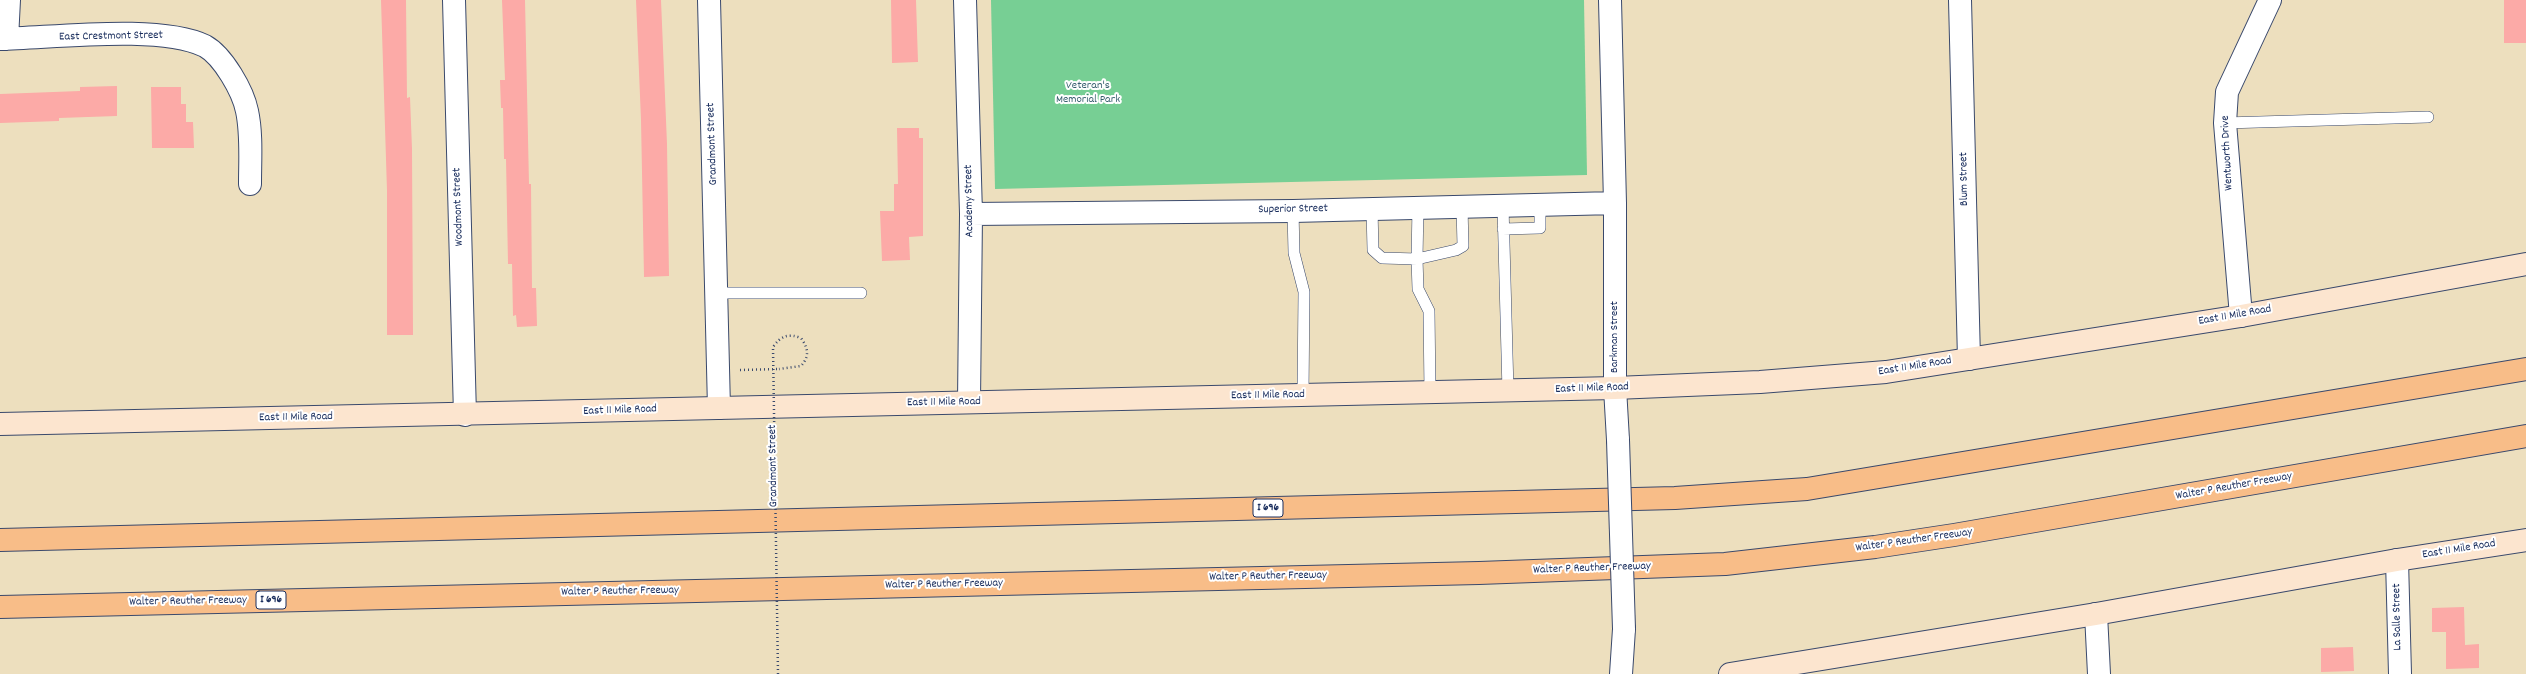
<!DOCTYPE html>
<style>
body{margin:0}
canvas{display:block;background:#eddfbe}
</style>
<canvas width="2526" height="674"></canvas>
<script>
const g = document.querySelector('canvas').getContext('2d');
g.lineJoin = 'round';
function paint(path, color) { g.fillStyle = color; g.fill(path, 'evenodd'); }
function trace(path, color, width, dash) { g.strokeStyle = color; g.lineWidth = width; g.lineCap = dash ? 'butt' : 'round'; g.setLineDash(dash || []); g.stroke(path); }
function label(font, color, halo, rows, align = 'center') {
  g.font = font + ' Dekko,sans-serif'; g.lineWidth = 4; g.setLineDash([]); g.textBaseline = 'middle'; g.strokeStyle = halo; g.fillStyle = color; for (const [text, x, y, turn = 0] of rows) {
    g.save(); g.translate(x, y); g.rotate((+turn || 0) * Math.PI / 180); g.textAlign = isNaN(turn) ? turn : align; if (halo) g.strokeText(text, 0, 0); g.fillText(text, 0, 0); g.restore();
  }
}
paint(new Path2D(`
 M991,0H1584L1587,175L995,189Z`), '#77cf94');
paint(new Path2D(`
 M381,0H406L407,98L410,97L412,149L413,335H387V191Z
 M502,0H525L529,184H531L532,288H536L537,326L517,327L516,315L513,316L512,264H508L506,159H504L503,108H501L500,80H505Z
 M636,0H661L667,144L669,276L644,277L641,120Z
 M891,0H916L918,62L892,63Z
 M2504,0H2526V43H2504Z
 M117,86V116L59,118V121L0,123V94L80,91V87Z
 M151,87H181V104H186V122H193L194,148H152Z
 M897,128H919V138H923V236L909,237L910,260L882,261L880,211H894V184H898Z
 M2464,607L2465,645L2479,644V668L2446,669V632H2432V608Z
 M2353,647L2354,671L2321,672V648Z`), '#fcaaa7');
const service = new Path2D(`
 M2225,123L2428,117
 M1503,206L1508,391
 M1372,209L1373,250L1382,258L1417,259L1418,207
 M1293,211L1294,253L1304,292L1303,395
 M1503,229L1540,228V205
 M717,293H861
 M1430,392L1429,311L1418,289L1417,259L1456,250L1463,246L1462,207`);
const minor = new Path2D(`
 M454,0L465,415
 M709,0L719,408
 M965,0L971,214L969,402
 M1610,0L1615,203V388L1618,440
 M1960,0L1969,359
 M0,39C53,38 159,24 205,46C223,56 243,91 247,111C252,134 250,160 250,184
 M7,39L9,0
 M971,214L1293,211L1615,203
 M2241,316L2225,123L2227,92L2270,0
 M2397,560L2400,674
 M2096,614L2099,674
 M1621,674L1624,629`);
const secondary = new Path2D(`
 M0,424L1615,388L1760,382L1886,372L2241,316L2526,264
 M1730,674L2096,614L2397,560L2526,540`);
const motorway = new Path2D(`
 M0,540L1675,498L1807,489L2526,369
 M0,607L1479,573L1725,564L1875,547L1954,535L2526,436`);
trace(service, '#3a496c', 12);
trace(minor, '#3a496c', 24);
trace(secondary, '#3a496c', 24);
trace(motorway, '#3a496c', 24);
trace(new Path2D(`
 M740,370L779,369`), '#3a496c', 2.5, [1, 3]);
trace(service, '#fff', 11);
trace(minor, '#fff', 22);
trace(secondary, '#fce5cf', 22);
trace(motorway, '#f8bd88', 22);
const minorBridge = new Path2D(`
 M1618,440L1624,629`);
trace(minorBridge, '#3a496c', 24, []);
trace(new Path2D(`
 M778,674L773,347C781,336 788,333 801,338C808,348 810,356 801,366L779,369`), '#3a496c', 2.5, [1, 3]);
trace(minorBridge, '#fff', 22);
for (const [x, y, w] of [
 [1268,508,30],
 [271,600,30]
]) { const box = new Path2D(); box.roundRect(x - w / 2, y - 9, w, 18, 3); g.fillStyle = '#fff'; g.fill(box); trace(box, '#1b2f5e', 1); }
label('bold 11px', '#1b2f5e', null, [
 ["I 696",1268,508],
 ["I 696",271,600]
]);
label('12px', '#1b2f5e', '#fff', [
 ["East Crestmont Street",111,37,-1],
 ["Grandmont Street",713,144,-92],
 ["Wentworth Drive",2228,153,-93],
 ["Blum Street",1965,179,-91],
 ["Academy Street",970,201,-91],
 ["Woodmont Street",459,207,-92],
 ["Superior Street",1293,210,-1],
 ["East 11 Mile Road",2235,316,-10],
 ["Barkman Street",1615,337,-90],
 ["East 11 Mile Road",1915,367,-9],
 ["East 11 Mile Road",1592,389,-2],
 ["East 11 Mile Road",1268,396,-1],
 ["East 11 Mile Road",944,403,-1],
 ["East 11 Mile Road",620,411,-2],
 ["East 11 Mile Road",296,418,-1],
 ["Grandmont Street",774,466,-91],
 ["Walter P Reuther Freeway",2234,487,-10],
 ["Walter P Reuther Freeway",1914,541,-8],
 ["East 11 Mile Road",2459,550,-9],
 ["Walter P Reuther Freeway",1592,569,-2],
 ["Walter P Reuther Freeway",1268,577,-1],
 ["Walter P Reuther Freeway",944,585,-1],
 ["Walter P Reuther Freeway",620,592,-1],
 ["Walter P Reuther Freeway",188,602,-1],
 ["La Salle Street",2398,617,-91]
]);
label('12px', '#375f6e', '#fff', [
 ["Veteran's",1088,86],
 ["Memorial Park",1088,100]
]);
</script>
